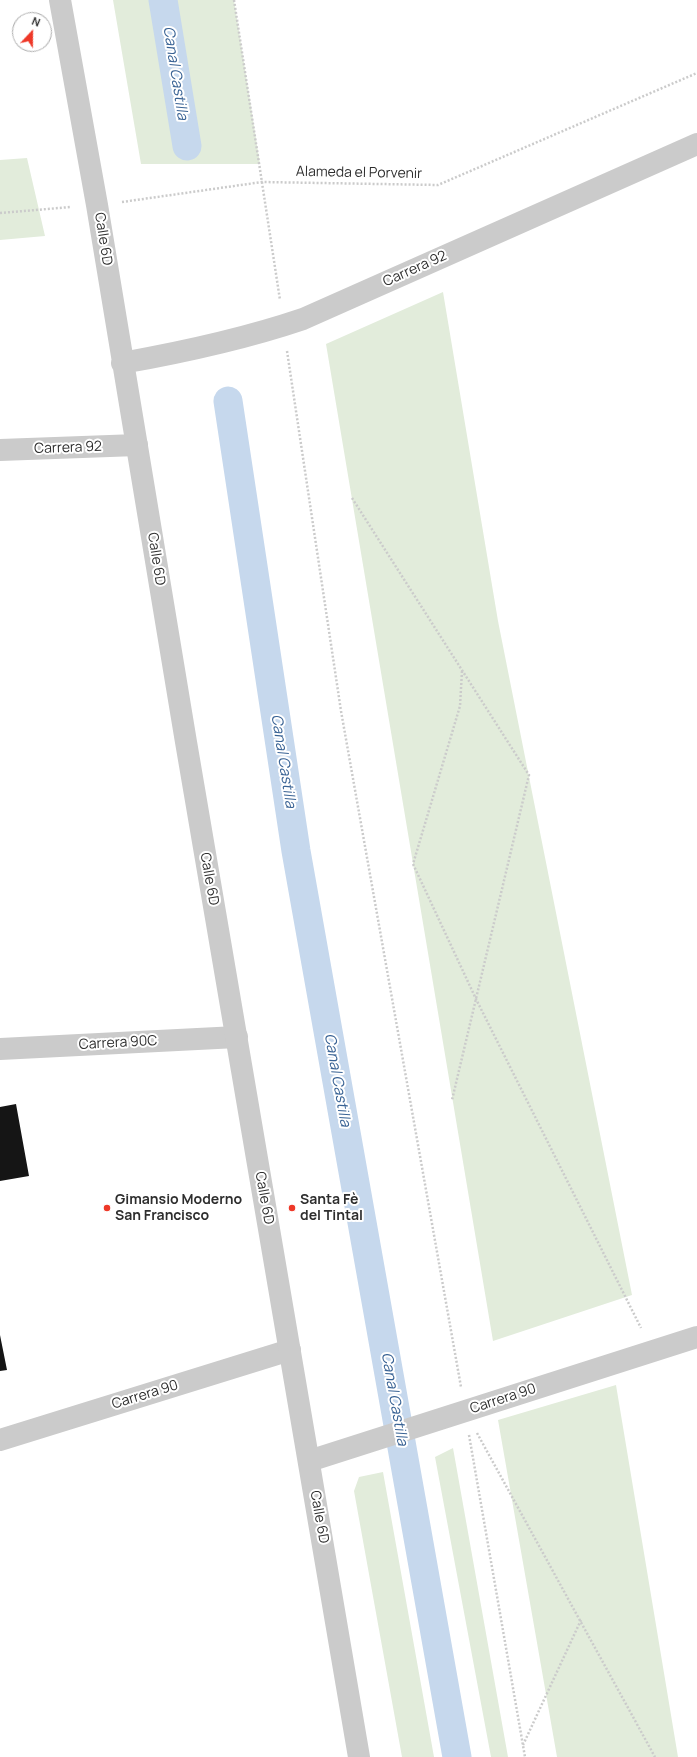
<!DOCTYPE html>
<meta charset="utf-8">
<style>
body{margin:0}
#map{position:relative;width:697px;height:1757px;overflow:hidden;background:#fff;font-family:Manrope,sans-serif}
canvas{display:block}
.north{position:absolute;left:12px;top:12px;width:40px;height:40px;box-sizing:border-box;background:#fff;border:1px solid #ababab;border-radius:50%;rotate:22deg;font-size:11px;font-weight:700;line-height:16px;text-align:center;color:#2e2e2e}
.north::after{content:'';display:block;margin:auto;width:14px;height:18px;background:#ee3828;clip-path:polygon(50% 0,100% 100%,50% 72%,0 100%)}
</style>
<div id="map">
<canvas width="697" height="1757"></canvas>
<div class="north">N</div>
</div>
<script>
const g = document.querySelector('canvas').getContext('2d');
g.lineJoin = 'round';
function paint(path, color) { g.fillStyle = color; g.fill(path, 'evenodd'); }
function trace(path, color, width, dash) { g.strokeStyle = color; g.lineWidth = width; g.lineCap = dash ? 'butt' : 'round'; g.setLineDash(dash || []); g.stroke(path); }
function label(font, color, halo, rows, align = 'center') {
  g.font = font + ' Manrope,sans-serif'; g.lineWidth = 4; g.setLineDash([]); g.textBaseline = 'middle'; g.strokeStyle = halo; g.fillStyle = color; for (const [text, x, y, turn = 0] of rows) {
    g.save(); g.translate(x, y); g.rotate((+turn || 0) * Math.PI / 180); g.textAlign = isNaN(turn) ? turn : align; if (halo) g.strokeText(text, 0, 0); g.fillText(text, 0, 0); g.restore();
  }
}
paint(new Path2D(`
 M113,0H234L260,164H141Z
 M27,158L45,236L0,240V160Z
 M443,292L498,621L632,1295L493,1341L326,344Z
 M616,1385L678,1757H557L498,1420Z
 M453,1448L508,1757H491L435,1457Z
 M383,1472L434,1757H402L354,1491L359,1477Z`), '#e2ecdb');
trace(new Path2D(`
 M163,0L187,146
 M228,401L296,851L457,1757`), '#c6d8ed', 29);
paint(new Path2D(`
 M16,1104L29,1176L0,1181V1107Z
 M0,1335L7,1370L0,1371Z`), '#151515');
trace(new Path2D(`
 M234,0L280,300
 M122,202L262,182L438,185L697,73
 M0,213L71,207
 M287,351L341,711L461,1387
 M352,498L529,775L452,1100
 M462,671L460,706L413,864L476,999L641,1328
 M477,1433L655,1757
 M469,1435L525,1757
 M523,1745L581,1620`), '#cbcbcb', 2.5, [2, 2]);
trace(new Path2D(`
 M0,450L137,445
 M0,1049L237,1037
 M0,1440L290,1350
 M309,1461L697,1337`), '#cbcbcb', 22);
trace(new Path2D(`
 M60,0L97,205L186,742L359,1757
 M122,363C184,352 244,339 303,319L697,144`), '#cbcbcb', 22);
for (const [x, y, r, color] of [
 [107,1208,4,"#ee3828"],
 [292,1208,4,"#ee3828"]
]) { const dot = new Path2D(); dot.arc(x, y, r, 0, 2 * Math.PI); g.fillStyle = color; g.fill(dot); trace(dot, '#fff', 1.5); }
label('14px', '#2e2e2e', '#fff', [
 ["Alameda el Porvenir",359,173,1],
 ["Calle 6D",103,239,81],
 ["Carrera 92",415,269,-24],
 ["Carrera 92",68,448,-2],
 ["Calle 6D",156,559,81],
 ["Calle 6D",209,879,80],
 ["Carrera 90C",118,1043,-3],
 ["Calle 6D",264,1198,80],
 ["Carrera 90",145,1395,-17],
 ["Carrera 90",503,1399,-18],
 ["Calle 6D",319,1517,80]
]);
label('bold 14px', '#2e2e2e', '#fff', [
 ["Gimansio Moderno",115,1200],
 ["San Francisco",115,1216],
 ["Santa Fè",300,1200],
 ["del Tintal",300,1216]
], 'left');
label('italic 15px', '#386294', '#fff', [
 ["Canal Castilla",175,73,81],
 ["Canal Castilla",283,761,81],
 ["Canal Castilla",337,1080,80],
 ["Canal Castilla",394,1399,80]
]);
</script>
